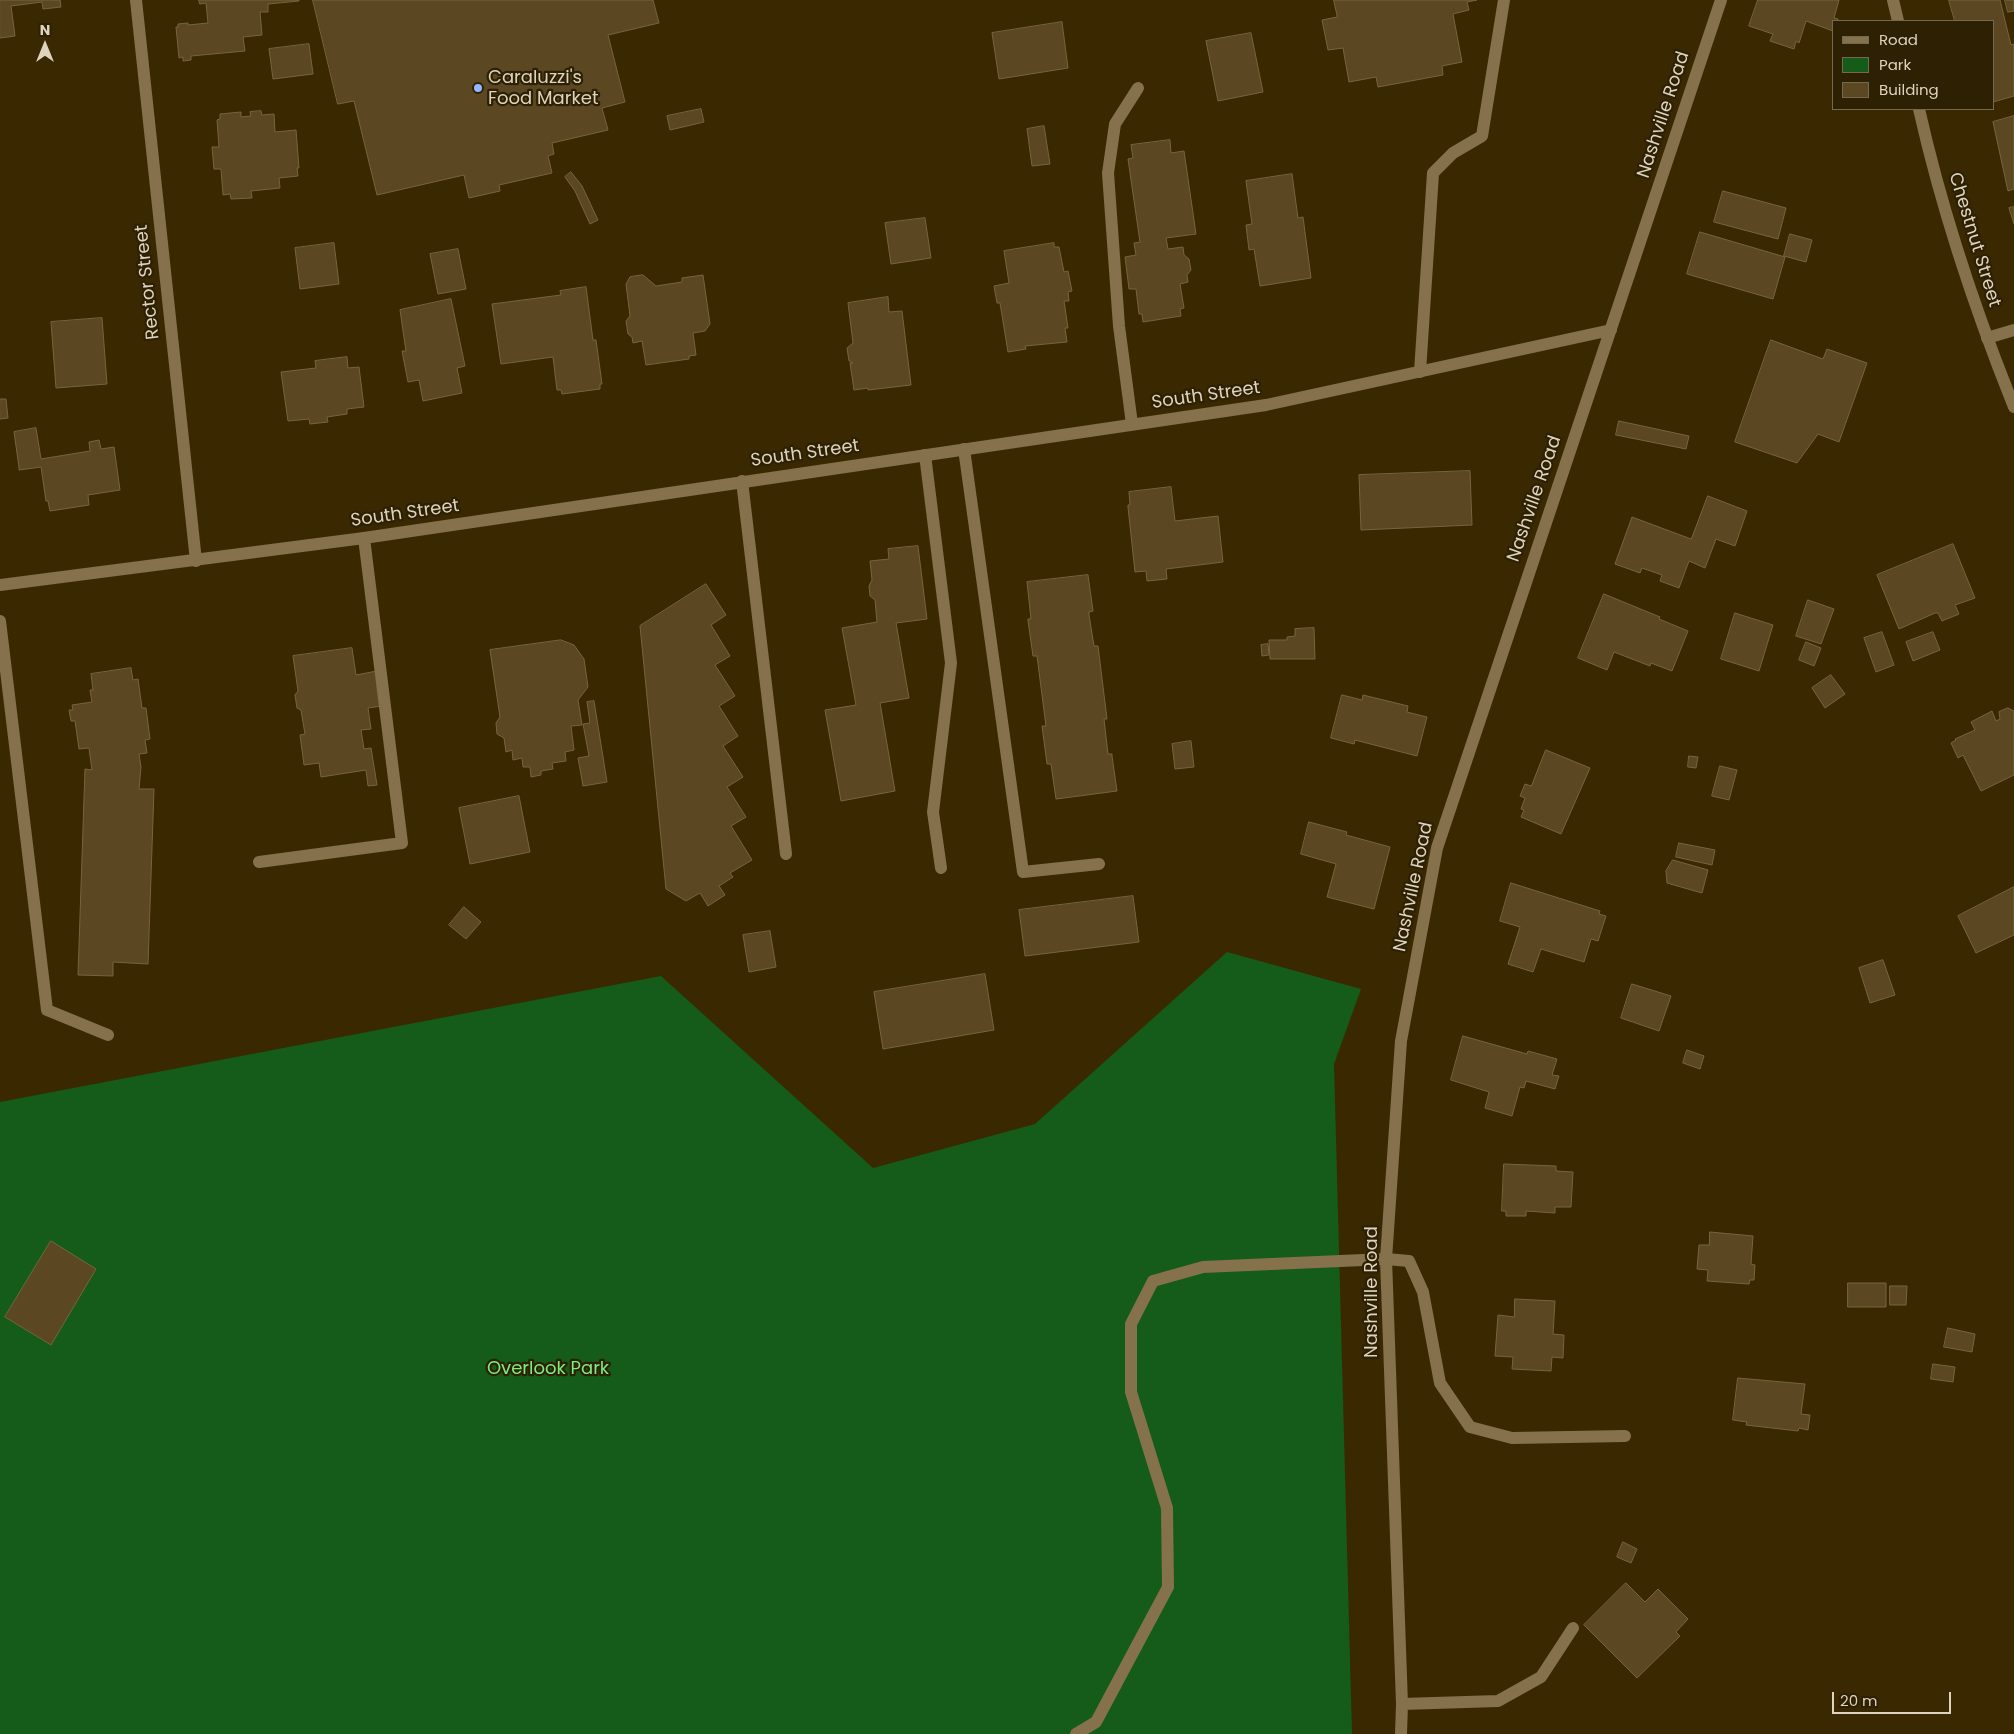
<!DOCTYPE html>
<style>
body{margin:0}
#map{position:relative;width:2014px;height:1734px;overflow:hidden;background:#3a2900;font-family:Poppins,sans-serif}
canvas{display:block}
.legend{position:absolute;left:1832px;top:20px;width:162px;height:90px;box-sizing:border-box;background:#2d2003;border:1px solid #74684e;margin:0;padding:6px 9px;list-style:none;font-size:15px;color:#ded3bf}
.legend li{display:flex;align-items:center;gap:10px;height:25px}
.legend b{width:25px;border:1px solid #74684e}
.north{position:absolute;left:20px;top:20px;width:50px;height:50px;-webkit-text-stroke:4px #2d2003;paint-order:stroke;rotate:0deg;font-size:14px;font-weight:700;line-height:20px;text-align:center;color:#ded3bf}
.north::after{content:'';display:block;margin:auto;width:18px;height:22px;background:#ded3bf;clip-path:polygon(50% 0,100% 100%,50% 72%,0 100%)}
.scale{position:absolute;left:1832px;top:1692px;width:119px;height:22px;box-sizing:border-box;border:2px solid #ded3bf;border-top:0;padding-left:6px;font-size:15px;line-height:18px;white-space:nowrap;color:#ded3bf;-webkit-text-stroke:4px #2d2003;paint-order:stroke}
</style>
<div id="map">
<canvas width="2014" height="1734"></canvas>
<ul class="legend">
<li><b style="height:6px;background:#85714b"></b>Road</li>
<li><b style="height:14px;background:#155b19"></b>Park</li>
<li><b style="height:14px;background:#5b4822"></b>Building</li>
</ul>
<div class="north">N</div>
<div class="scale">20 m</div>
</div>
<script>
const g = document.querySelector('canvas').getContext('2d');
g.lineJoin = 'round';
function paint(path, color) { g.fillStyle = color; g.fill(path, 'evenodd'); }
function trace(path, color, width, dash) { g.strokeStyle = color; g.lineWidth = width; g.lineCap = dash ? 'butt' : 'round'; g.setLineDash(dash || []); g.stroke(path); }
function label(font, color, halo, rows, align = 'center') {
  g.font = font + ' Poppins,sans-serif'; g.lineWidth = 4.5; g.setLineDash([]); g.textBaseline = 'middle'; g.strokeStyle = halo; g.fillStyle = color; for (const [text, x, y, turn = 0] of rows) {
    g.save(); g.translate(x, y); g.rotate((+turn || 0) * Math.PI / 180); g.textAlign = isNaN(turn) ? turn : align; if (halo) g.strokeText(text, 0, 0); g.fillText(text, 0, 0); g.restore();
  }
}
paint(new Path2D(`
 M1227,952L1361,989L1334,1064L1352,1734H0V1102L661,976L873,1168L1035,1124Z`), '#155b19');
const building = new Path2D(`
 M0,0H60L61,7L43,9L42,2L11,6L15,36L0,38Z
 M199,0H299V1L268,4V12H260L262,35L243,37L245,51L191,56V60L183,61V57L179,58L176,27H178V24L188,23V25L208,23L206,3L200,4Z
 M313,0H653L659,23L608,35L625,102L602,108L608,130L552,143L554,154L548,156L552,173L499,185L500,191L469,198L464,175L377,195L354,101L338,104Z
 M1334,0H1477L1467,2L1469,10L1453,14L1462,62L1442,66L1443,75L1378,87L1376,77L1349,82L1343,48L1328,50L1322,20L1337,17Z
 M1758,0H1839L1834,18L1838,19V21H1833V31L1806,21L1799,43L1796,41L1794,49L1770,41L1773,34L1749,26Z
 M1949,0H2000L2011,45L2014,44V96L1993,102V21H1955Z
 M2005,0H2014V11L2008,12Z
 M1062,22L1068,68L999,79L992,33Z
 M1251,33L1263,92L1218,101L1206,41Z
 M309,44L313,74L273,79L269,49Z
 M701,109L704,122L670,130L667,116Z
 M261,111L262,115L274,114L275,132L296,130L299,168H297L298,176L279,178L280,188L251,191L252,198L231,199L230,194L223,195L221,169H214L212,147H219L217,120L220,119V114L241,112V117L251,116L250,112Z
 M2014,116V189L2008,191L1993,122Z
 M1044,126L1050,164L1032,166L1027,129Z
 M1170,140L1171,153L1184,151L1196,234L1166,238L1168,249L1183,247L1184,255L1189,259L1191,270L1187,275L1188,282L1180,284L1184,308L1180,309L1181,316L1143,322L1142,314H1139L1136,289H1129L1125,257L1136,255L1134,243L1140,242L1128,159L1133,158L1131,145Z
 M571,172L582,186L598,220L590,224L575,191L565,177Z
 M1292,174L1298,218L1303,217L1311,278L1260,286L1254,249L1249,250L1246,225L1252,224L1246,181Z
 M1723,191L1786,208L1778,239L1714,222Z
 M2014,207V224L2009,208Z
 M925,218L931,258L891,264L885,223Z
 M1700,232L1785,257L1773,299L1687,274Z
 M1790,234L1812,240L1806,262L1784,256Z
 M334,243L339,284L300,289L295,248Z
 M1054,243V247H1059L1064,272L1068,271L1072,291L1068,292L1069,301H1064L1068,328H1065L1067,342L1025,346L1026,349L1008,352L1000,303H997L994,286L1009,283L1004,251Z
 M458,249L466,289L438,294L430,254Z
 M643,275L656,286L682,282V278L703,275L710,324L705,331L693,333L696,355L689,356V359L646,365L642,341L633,343L632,337L628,334L626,321L630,316L626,284L630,277Z
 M586,287L593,340H596L602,384H600V389L562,394L561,390H557L553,357L501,364L492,304L561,295L560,291Z
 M888,297L889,312L902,311L911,385L868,390V388L854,390L850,363H853L849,361L847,348L853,343L848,303Z
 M451,299L465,366L457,368L462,393L423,401L419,380L408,382L402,351H406L400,310Z
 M102,318L107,384L56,388L51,322Z
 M1771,340L1823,359L1827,349L1867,363L1839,442L1818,434L1797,463L1735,442Z
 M347,357L348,368L359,367L364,407L347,409V414L327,417L328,422L310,424L309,419L288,421L281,372L316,368L315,361Z
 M0,399H6L8,418L0,419Z
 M1619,421L1689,436L1686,449L1616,435Z
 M36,428L41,459L90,451L89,442L99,440L101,449L114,447L120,490L88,495L89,505L50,511L48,501H46L41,467L19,470V467L14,432Z
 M1470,471L1472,525L1361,530L1359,475Z
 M1171,487L1175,521L1218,516L1223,562L1166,569L1167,579L1147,581L1146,571L1135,572L1128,507V505H1130L1129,492Z
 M1708,496L1747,511L1735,546L1716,539L1705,568L1689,561L1679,588L1660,581L1662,575L1642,568L1640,573L1615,564L1632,517L1691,539Z
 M1953,544L1975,598L1955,605L1959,614L1942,621L1938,613H1935L1899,629L1877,575Z
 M918,546L927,619L896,623L909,698L880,703L895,791L841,801L825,710L856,705L842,628L877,622L875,600L870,596L869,586L872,580L870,561L889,559L888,549Z
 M1088,575L1093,611L1089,612V615L1094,646H1098L1107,719H1104L1108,754H1112V756L1117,791L1056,799L1051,764H1047L1042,726H1046L1037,656H1033L1028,621V619H1031L1027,582Z
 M706,584L726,615L711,625L730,656L715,665L735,696L719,706L738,736L723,746L743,777L727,787L746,817L731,826L752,860L730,873L733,877L719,886L725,895L708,906L700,893L686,901L666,889L640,626Z
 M1604,594L1660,617L1659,619L1688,631L1672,671L1651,663L1650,666L1614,652L1607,670L1578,658Z
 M1808,600L1834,609L1821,644L1796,636Z
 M1735,613L1773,625L1759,671L1721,659Z
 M1314,628L1315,659H1270L1269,640H1287V637L1295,636V629Z
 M1882,632L1894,665L1876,672L1864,638Z
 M1933,632L1940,650L1913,661L1906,642Z
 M561,640L574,645L584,659L588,687L578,700L582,725L571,726L574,750L565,752L566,761L552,763L553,769L541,771V775L531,777L530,767H523L522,758L513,760L512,750L506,752L504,738L497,734L496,723L500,717L490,650Z
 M1806,642L1821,648L1814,666L1799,660Z
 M1268,644L1269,655L1262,656L1261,645Z
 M352,648L356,675L377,671L382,706L368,708L371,729L361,730L364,749L371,748L377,785L368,786L366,770L321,777L319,763L304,765L300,735L305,734L301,710L297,708L295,695L298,691L293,656Z
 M131,668L133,680L138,679L142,708H146L150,739L145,740L147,753L139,754L141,767L139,789H154L148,964L113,962V976L78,975L85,769L92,770L89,748L79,749L75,721H71L69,710H73L72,705L92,702L90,690H93L91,674Z
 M1831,675L1845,694L1825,708L1812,688Z
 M1342,695L1362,700L1363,695L1408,706L1407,712L1427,717L1417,756L1355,740L1354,744L1331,738Z
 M594,701L607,782L583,786L578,758L589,756L583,724L590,723L587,702Z
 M2008,708L2014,711V775L1981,791L1963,755L1958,758L1951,743L1956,740L1955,739L1975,730L1971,722L1992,711L1996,721L2000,719L1999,712Z
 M1191,741L1194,767L1175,769L1172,744Z
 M1546,750L1590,768L1561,834L1521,817L1524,810L1521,809L1525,798L1520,796L1525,784L1531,786Z
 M1689,756L1698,757L1696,768L1688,767Z
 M1720,766L1737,770L1729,800L1712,796Z
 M519,796L530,852L470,864L459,808Z
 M1309,822L1347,832L1346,835L1390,847L1374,909L1327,897L1336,864L1301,854Z
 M1679,843L1715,850L1712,865L1676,857Z
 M1673,860L1708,870L1702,893L1667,883L1666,871Z
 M1511,883L1600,911L1599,914L1606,916L1598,941L1591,939L1584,962L1541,949L1533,972L1508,964L1520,927L1500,921Z
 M2014,887V935L1976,953L1958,916Z
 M1133,896L1139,942L1025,956L1019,910Z
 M464,907L481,922L466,939L449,925Z
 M770,931L776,967L749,972L743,935Z
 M1883,960L1895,995L1870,1003L1859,968Z
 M985,974L994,1030L883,1049L874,992Z
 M1632,984L1671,996L1659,1031L1621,1018Z
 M1463,1036L1527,1054L1528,1051L1557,1059L1552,1075L1559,1076L1555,1089L1526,1081L1524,1088L1520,1087L1512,1116L1485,1108L1489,1092L1451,1080Z
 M1687,1050L1704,1056L1700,1069L1683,1063Z
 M1504,1164L1556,1166V1171L1573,1172L1571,1207H1555V1213L1526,1211V1216H1506V1211H1502Z
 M1710,1232L1753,1236L1751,1264L1755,1265L1754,1280H1750L1749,1284L1707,1281L1708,1270L1697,1269L1699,1245H1709Z
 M51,1241L96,1269L51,1345L5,1317Z
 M1848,1283H1886V1307H1848Z
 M1890,1286H1907L1906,1305H1890Z
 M1515,1299L1555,1301L1553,1334L1564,1335L1563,1358L1552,1357L1551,1371L1512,1369L1513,1357L1495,1356L1498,1315L1514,1317Z
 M1948,1328L1975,1334L1972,1352L1944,1347Z
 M1933,1364L1955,1367L1953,1382L1931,1379Z
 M1738,1378L1805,1384L1801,1414L1810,1415L1808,1430L1799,1428L1798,1431L1746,1425L1747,1422L1733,1420Z
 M1623,1542L1637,1549L1631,1563L1617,1557Z
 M1626,1583L1645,1602L1658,1589L1688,1619L1676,1632L1680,1636L1637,1678L1584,1625Z`);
paint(building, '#5b4822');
trace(building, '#77643d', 1);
trace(new Path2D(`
 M1987,338L2014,330
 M1420,372L1433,173L1453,153L1482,136L1504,0
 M1132,424L1119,326L1108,173L1115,124L1138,88
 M964,449L1023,872L1099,864
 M925,455L951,663L933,812L941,868
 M742,481L786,854
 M0,621L47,1010L108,1035
 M259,862L402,843L364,538
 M1402,1704L1498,1701L1541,1677L1573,1628
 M1076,1734L1096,1722L1168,1587L1167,1508L1131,1392V1324L1153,1281L1203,1267L1386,1259L1409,1261L1423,1292L1440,1383L1470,1427L1512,1438L1625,1436`), '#85714b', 12);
trace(new Path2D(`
 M136,0L196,561`), '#85714b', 12);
trace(new Path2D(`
 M1893,0L1898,21
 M1919,109C1942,211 1975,310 2014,407
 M0,585L364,538L1266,405L1611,330
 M1401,1734L1402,1704L1386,1259L1401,1041L1437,848L1721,0`), '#85714b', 12);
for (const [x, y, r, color] of [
 [478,88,5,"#94b7fd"]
]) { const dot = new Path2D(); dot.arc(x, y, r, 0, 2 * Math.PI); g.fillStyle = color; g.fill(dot); trace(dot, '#2d2003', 2); }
label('18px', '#ded3bf', '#2d2003', [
 ["Caraluzzi's",488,78],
 ["Food Market",488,99]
], 'left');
label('18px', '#ded3bf', '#2d2003', [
 ["Nashville Road",1664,115,-72],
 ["Chestnut Street",1974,240,73],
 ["Rector Street",148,282,-96],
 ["South Street",1206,396,-8],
 ["South Street",805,454,-8],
 ["Nashville Road",1535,499,-71],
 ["South Street",405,514,-8],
 ["Nashville Road",1414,887,-78],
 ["Nashville Road",1372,1292,-90]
]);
label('18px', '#7cec7b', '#2d2003', [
 ["Overlook Park",548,1369]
]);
</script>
